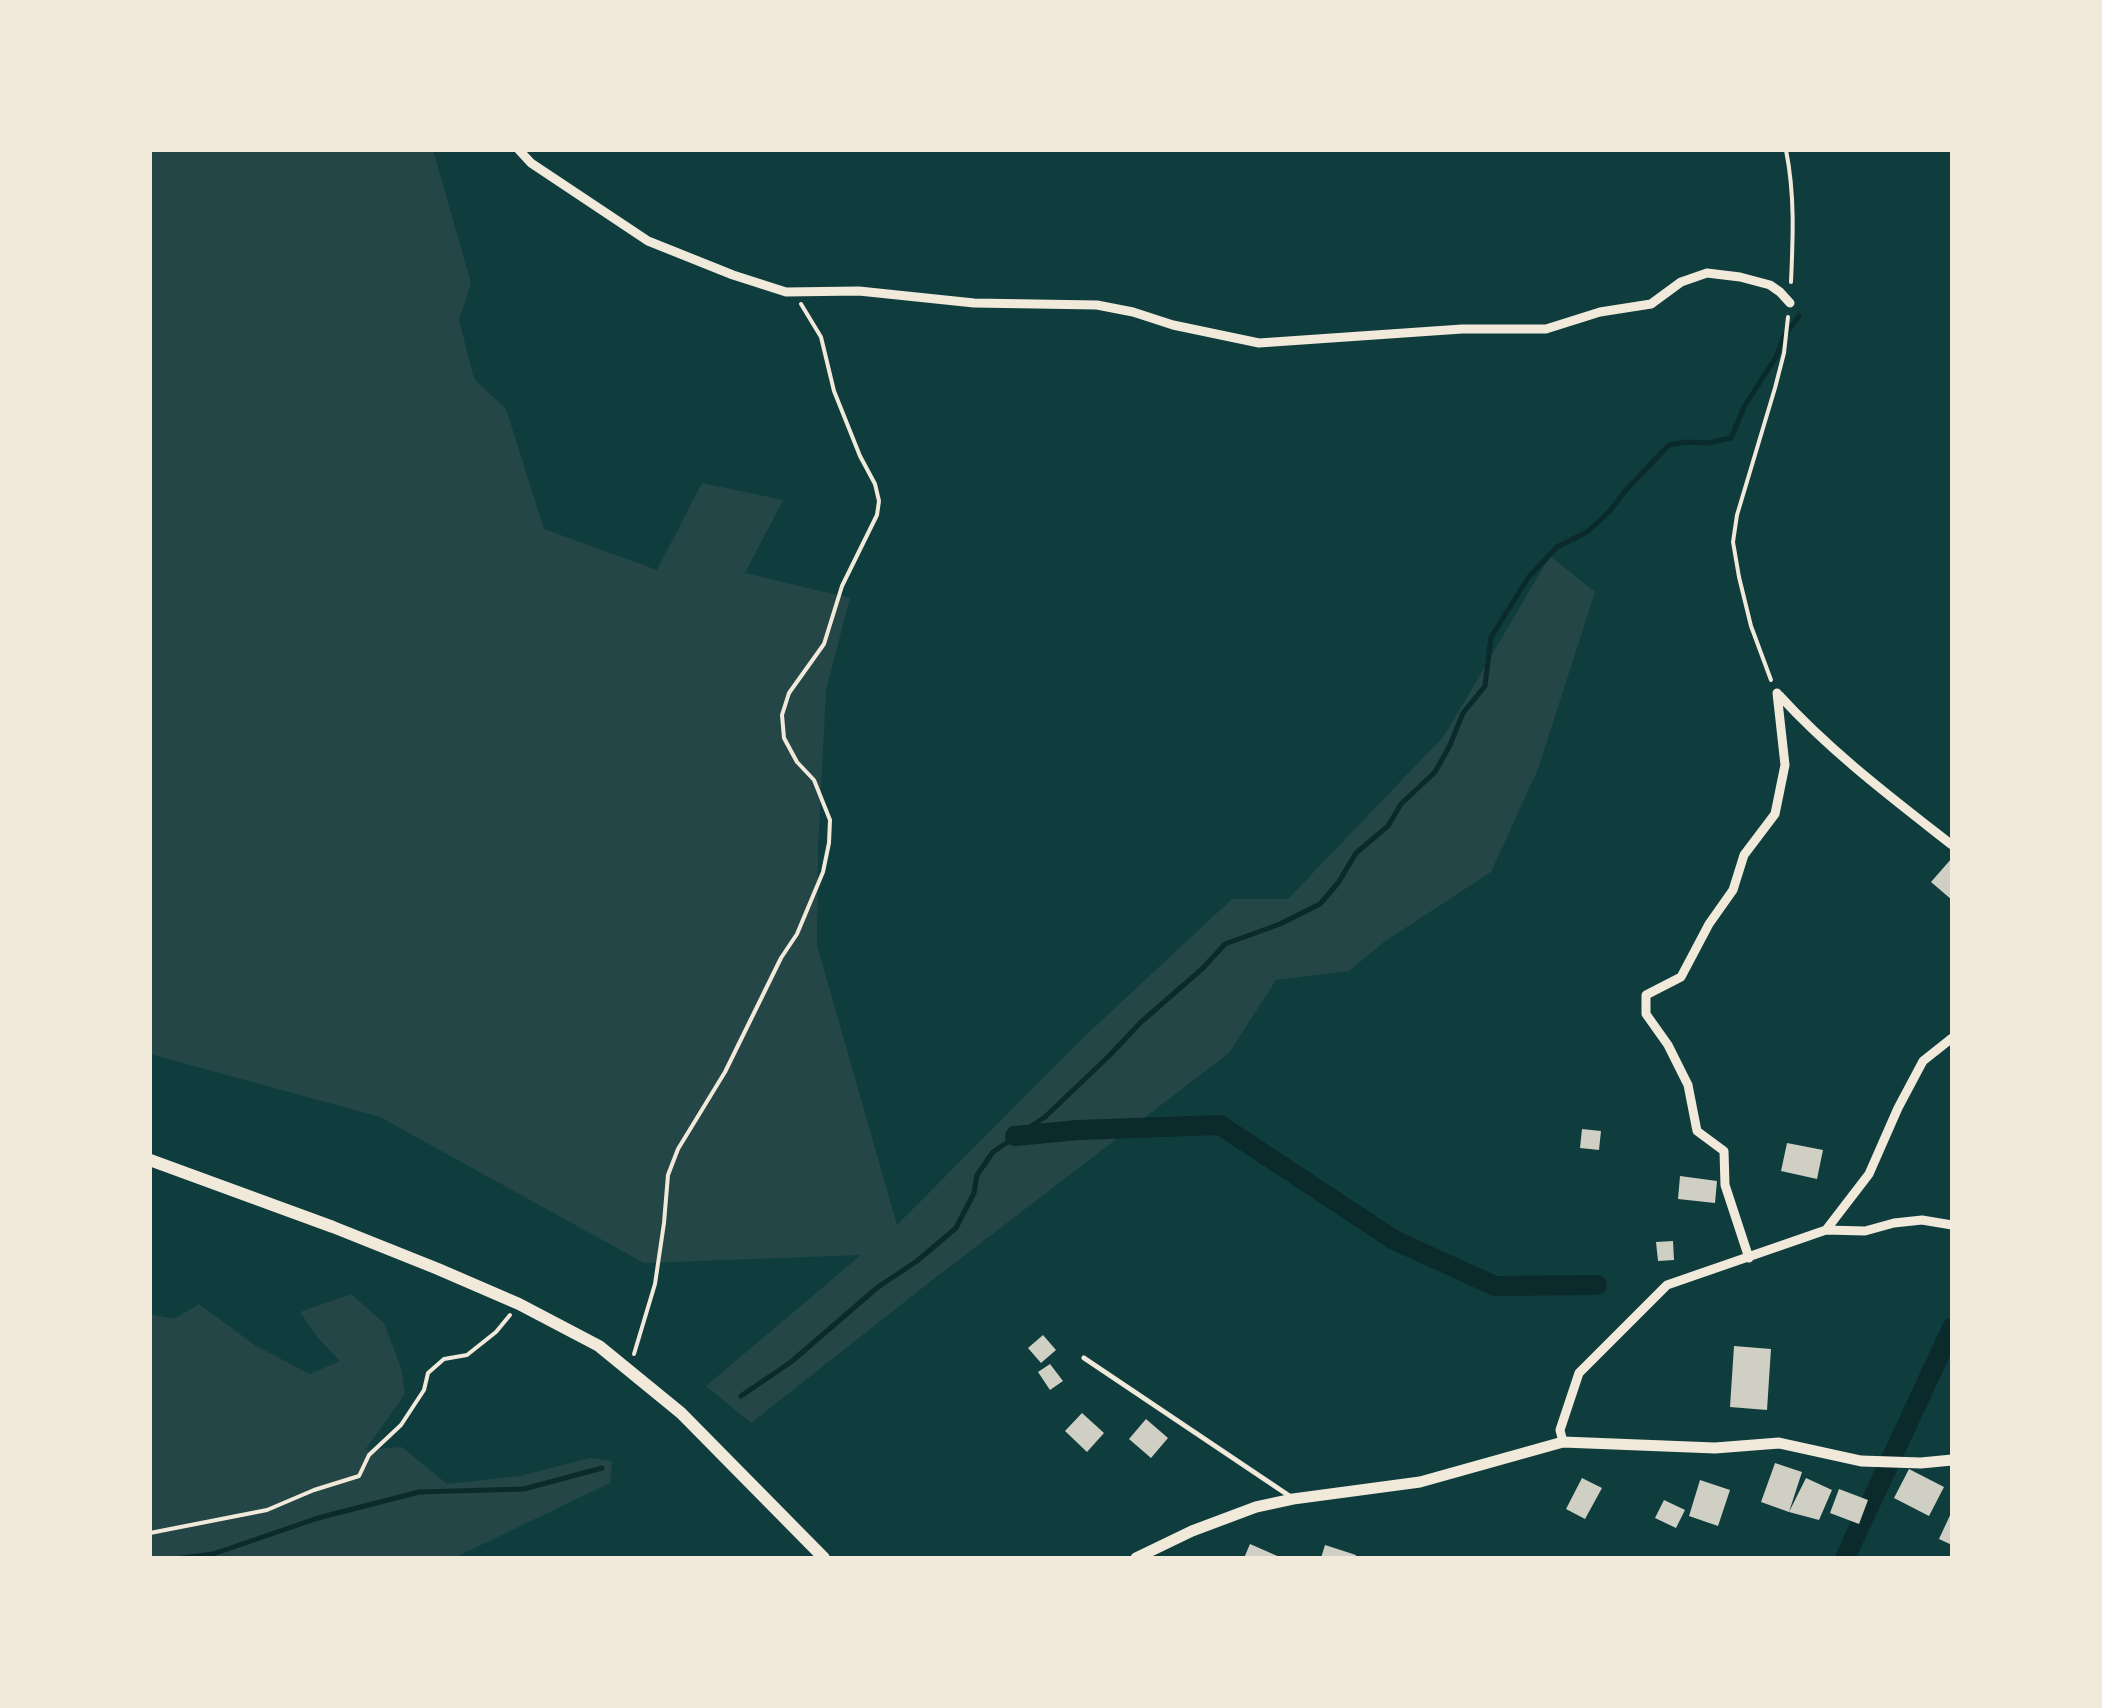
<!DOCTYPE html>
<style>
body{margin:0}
#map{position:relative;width:2102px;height:1708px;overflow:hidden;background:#0f3d3e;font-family:"Source Serif 4",serif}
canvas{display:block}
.frame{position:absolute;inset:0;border:152px solid #f1e9da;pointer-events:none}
</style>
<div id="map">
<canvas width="2102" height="1708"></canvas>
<div class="frame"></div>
</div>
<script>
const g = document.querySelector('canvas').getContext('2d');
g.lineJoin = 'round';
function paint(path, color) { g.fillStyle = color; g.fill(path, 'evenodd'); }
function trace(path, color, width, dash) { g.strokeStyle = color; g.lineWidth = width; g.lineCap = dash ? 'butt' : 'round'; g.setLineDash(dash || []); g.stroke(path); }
paint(new Path2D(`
 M150,150H433L471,283L459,320L474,379L506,409L544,529L657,570L702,483L783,500L745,573L850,598L826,690L818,850L817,945L897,1225L1085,1036L1232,899H1288L1444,736L1550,556L1595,592L1538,769L1491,872L1384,942L1349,971L1276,980L1229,1053L935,1278L751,1423L706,1386L861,1255L644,1263L380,1117L150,1054Z
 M351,1294L384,1323L401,1368L405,1394L365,1450L402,1447L447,1484L520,1476L590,1458L612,1461L610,1483L454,1558H150V1314L174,1319L199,1304L256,1346L310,1374L340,1361L317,1337L300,1312Z`), '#244646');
trace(new Path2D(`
 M741,1396L791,1362L878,1287L917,1261L956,1228L974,1193L977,1175L993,1152L1045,1117L1110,1055L1140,1023L1203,968L1225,944L1280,924L1320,904L1338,883L1356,853L1388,826L1401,804L1435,772L1450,745L1463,713L1485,686L1491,637L1528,578L1557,547L1587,532L1610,511L1625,491L1669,445L1686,442L1708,443L1731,438L1744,407L1776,357L1783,338L1799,316
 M182,1558L213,1554L318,1518L419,1492L524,1489L602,1468`), '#0a2a2b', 5);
trace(new Path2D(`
 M1015,1136L1078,1130L1220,1125L1394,1240L1495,1286L1597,1285
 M1845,1558L1952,1328`), '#0a2a2b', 20);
paint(new Path2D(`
 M1952,858V900L1931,882Z
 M1582,1129L1601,1131L1599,1150L1580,1148Z
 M1787,1143L1823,1150L1817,1179L1781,1171Z
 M1680,1176L1717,1181L1715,1203L1678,1199Z
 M1673,1241L1674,1260L1658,1261L1656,1242Z
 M1043,1335L1056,1350L1041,1363L1028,1348Z
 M1734,1346L1771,1349L1767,1410L1730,1407Z
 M1050,1364L1063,1381L1050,1390L1038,1372Z
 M1082,1413L1104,1433L1087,1452L1065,1431Z
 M1146,1419L1168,1438L1151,1458L1129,1439Z
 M1775,1463L1802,1472L1789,1512L1761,1502Z
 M1909,1469L1944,1487L1929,1516L1894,1498Z
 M1582,1478L1602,1488L1585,1519L1566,1509Z
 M1806,1478L1832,1490L1819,1520L1789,1512Z
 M1700,1480L1730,1490L1718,1526L1689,1516Z
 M1839,1489L1868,1500L1859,1524L1830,1513Z
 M1664,1500L1685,1510L1676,1528L1655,1518Z
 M1952,1511V1545L1939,1539Z
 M1250,1544L1282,1558H1244Z
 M1325,1545L1356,1555L1355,1558H1321Z`), '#cfcfc3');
trace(new Path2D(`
 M1786,150C1795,195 1793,237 1791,282
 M1771,680L1751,626L1739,577L1733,542L1737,515L1775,388L1784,353L1788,317
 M634,1354L655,1284L664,1223L668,1175L678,1149L725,1072L781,958L797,934L823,872L829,843L830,820L814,780L797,762L784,738L782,715L789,693L824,644L842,586L877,515L879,501L875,484L860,456L834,391L821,337L801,304
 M150,1533L267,1510L314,1490L359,1476L369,1455L401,1425L424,1390L428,1373L444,1359L467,1355L496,1332L510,1315`), '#f1e9da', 4);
trace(new Path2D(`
 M1084,1358L1291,1497`), '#f1e9da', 5);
trace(new Path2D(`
 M519,150L531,163L648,241L733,275L786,292L859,291L974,303L1097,305L1133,312L1173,325L1259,343L1462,329H1546L1600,312L1651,304L1681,282L1707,273L1740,277L1770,285L1780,292L1790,303
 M1779,695C1831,752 1892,798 1952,845
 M1826,1230L1865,1231L1894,1223L1922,1220L1952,1225
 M1749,1258L1725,1185L1724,1151L1697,1131L1688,1085L1668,1045L1646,1014V995L1681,977L1709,924L1733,890L1744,855L1775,814L1785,765L1777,693
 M1563,1442L1560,1430L1579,1373L1667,1285L1826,1230L1869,1174L1898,1108L1923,1061L1952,1038`), '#f1e9da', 9);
trace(new Path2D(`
 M1136,1558L1192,1531L1256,1507L1293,1499L1420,1482L1563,1442L1715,1448L1779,1443L1861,1461L1921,1463L1952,1460`), '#f1e9da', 11);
trace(new Path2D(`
 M150,1160L333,1227L438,1269L519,1304L599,1346L681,1413L824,1558`), '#f1e9da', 12);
</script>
